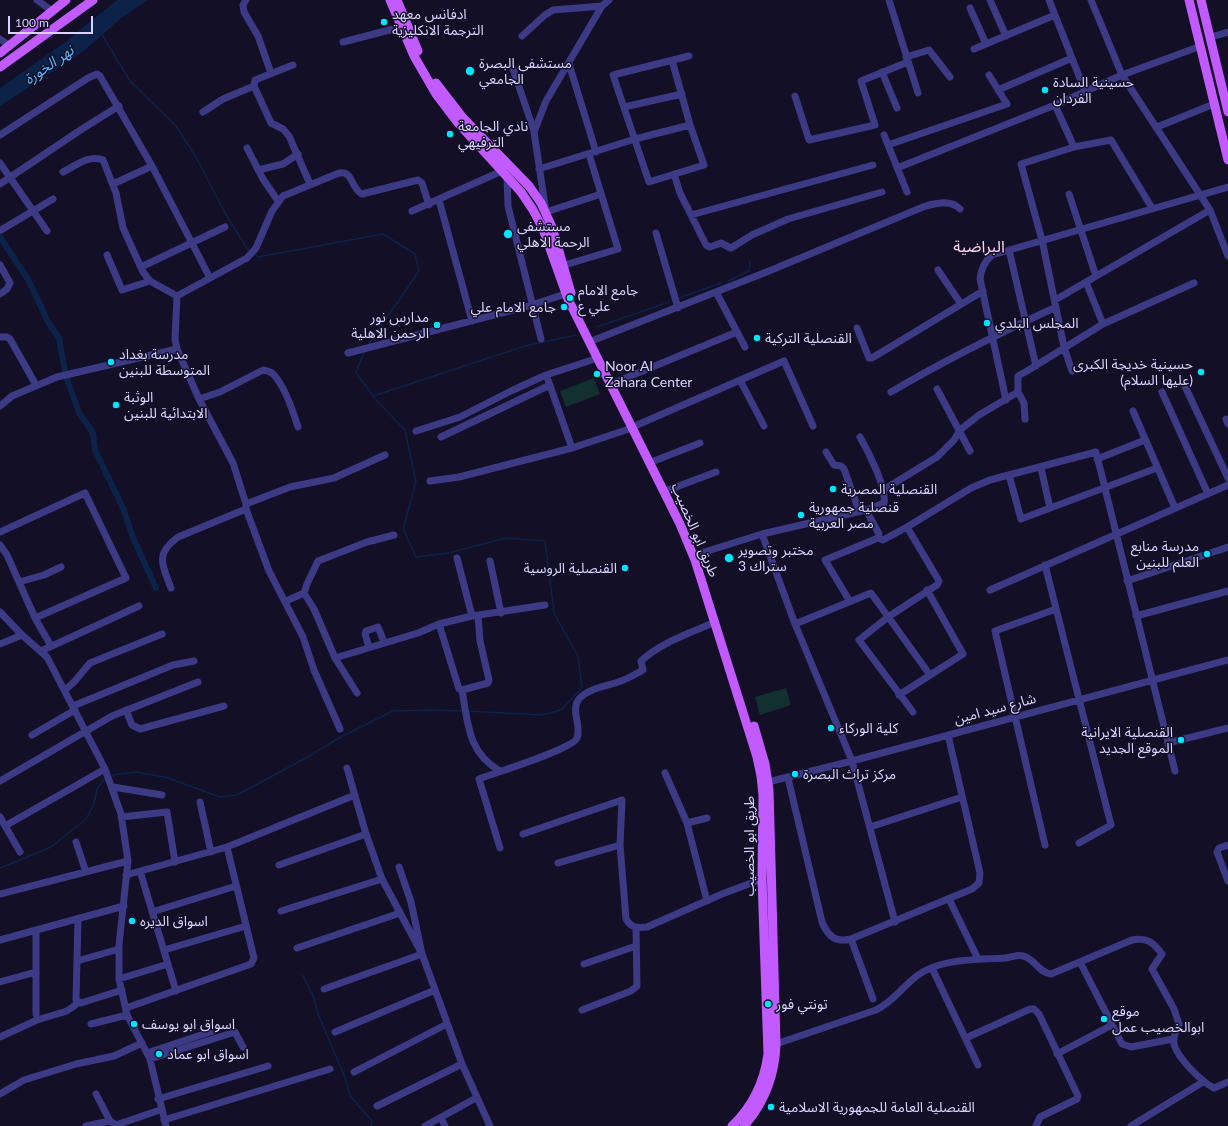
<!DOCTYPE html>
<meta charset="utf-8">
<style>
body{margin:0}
#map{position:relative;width:1228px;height:1126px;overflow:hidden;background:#130f26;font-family:Lato,sans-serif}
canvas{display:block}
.scale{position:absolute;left:8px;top:16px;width:85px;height:18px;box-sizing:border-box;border:2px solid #d9d4ff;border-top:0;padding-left:5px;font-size:12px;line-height:14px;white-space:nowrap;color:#d9d4ff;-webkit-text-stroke:3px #130f26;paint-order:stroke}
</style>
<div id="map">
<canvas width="1228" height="1126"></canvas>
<div class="scale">100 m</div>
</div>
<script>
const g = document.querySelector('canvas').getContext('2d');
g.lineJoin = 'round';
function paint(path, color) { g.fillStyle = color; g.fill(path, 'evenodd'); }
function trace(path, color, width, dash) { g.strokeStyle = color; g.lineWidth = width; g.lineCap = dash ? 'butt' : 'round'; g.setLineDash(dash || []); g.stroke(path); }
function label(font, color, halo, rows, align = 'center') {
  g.font = font + ' Lato,"Noto Sans Arabic",sans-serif'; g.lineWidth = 3; g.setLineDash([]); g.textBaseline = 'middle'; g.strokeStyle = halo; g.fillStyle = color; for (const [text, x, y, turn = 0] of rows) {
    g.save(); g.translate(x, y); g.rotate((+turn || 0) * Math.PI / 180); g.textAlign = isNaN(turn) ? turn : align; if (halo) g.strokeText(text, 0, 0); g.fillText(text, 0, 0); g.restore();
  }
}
paint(new Path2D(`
 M594,378L600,394L566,407L560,391Z
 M786,688L791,705L760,715L755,697Z`), '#12302f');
paint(new Path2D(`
 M117,0H148L121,18L85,50L0,106V88L64,43Z`), '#0c2248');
trace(new Path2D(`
 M101,33L130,81L176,126L196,157L225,213L248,250
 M256,255L258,257L383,234L415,254L419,271L368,345
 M728,281L749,271L750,262
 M679,298L721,283
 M597,327L669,302
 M364,352L356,373L377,401L405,430L416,482L403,529L416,557L448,553L506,538L545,541L554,613L578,656L582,688L561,710L542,715L467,711
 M373,396L525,346L576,335
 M113,775L136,772L165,777L220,797L237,795L304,759L339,738L393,711L432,710L464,711
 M0,868L51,847L86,819L94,804L97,789L105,778
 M302,974L313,995L318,1014L344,1075L351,1097L372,1121L371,1126`), '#0c2248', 1.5);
trace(new Path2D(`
 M0,237L29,281L48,322L59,338L65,372
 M67,379L79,413L93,433L95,450L123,508L134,540L156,588`), '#0c2248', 6);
trace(new Path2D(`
 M37,0L52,11
 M246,0L243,5L244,12L258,36L271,73
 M889,0L918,93
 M990,0L1006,36
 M1049,0L1085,91
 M1091,0L1122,75L1210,210L1228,256
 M970,8L986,44
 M522,36L545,15L553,10L602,6
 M1211,37L1228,32
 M0,39L10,46
 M343,42L401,27
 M974,49L1055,15
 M906,57L929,50L950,77
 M672,60L690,125L704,165L649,182L613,75L689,56
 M569,64L596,152
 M293,65L255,80L254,86L271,123L283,129L289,136L310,184
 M513,69L534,131
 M882,72L897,108
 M998,90L1072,58
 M795,96L809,140L875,125L861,81L908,62
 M1055,105L1074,147
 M624,107L682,94
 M203,112L223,99L254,86
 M1157,127L1214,104
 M0,135L88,78L97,74L100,76L152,166L210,278
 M884,135L907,192
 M888,145L1007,104L989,75
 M247,148L263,179L278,201
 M0,163L47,231
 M897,168L1055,105L1122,75L1201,46
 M539,169L635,139L690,125
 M258,170L283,164L298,154
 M63,172C75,166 89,154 103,160L116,193L123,228L143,272L150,281L177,296
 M674,174L680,193L706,245L710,247L721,243L731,248L752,235L788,219L882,192
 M507,177L508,206L541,339
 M0,184L82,129L119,106
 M113,184L152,166
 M601,194L546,212L534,132L546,101L602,6L609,0
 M1069,194L1096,276
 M439,200L472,321
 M412,211L502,171
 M691,215L873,165
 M1,230L53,199
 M656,233L678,308
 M1009,250L1036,366
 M107,255L122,290L150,281
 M0,265L10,283L7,289L0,294
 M141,267L225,227
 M558,267L618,249L589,154
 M938,270L961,304
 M1086,282L1103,324
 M716,292L745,347
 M1055,300L1210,210
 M857,328L869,358H872L983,291
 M0,337H7L10,339L36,385
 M594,340L769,271L923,207C935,203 951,199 960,209
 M348,353L532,305L565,294
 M1072,371L1064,347L1042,240L1021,164L1074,147L1111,140L1152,208
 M548,380L572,448
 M740,380L764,426
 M616,382L737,332
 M1183,382L1228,478
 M937,389L970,451
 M891,392C945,360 1000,333 1056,307
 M1018,392L1024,403L1025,419
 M1162,392L1208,494
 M199,399L220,392L263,370C267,371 271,371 274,375C285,387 293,411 298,427
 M1006,400L980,279C981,269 985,261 992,255L1228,187
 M0,406L12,396L57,377L177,349
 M1133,411L1175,508
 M1226,419L1228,424
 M637,425L784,361L813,426
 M416,431L460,417L511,391L546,375L598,358
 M441,437L550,385
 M826,452L834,465L841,466L844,469L859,511
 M1097,459L1145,440
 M654,461L700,443
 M1041,468L1050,508
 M1009,475L1021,519L1157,468
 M430,481L459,477L572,448L632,428
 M668,490L716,472
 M883,490L937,457L954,440L960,430L979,415L1018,392V376L1027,371L1103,324L1194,283
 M246,504L290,487L334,478L385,455
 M866,510L879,534L878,538
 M907,527L939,581L937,585L888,617L859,640L913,712
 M0,532L85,493L126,578L35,618
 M762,534L795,624L852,761L895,922
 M0,545L7,555L35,618L51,646
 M698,554L762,534L866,510L884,503C887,488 868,451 860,437
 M457,558L472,616
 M490,561L501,613
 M1045,565L1111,825L1079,843
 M1127,581L1228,547
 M19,582L44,575L61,567
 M171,588C162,564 155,554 178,537L246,509
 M990,590L1228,485
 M304,593L307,584L318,561L367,542L394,535
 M849,600L825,560L878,538L883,540L907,527L971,488L990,480L1096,452L1175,771
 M286,601L304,593L314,609L335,658L357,693
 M0,612L22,635L47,657L105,769L121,814L128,861L119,945V979L127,1015L150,1059L166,1126
 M1136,616L1228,591
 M439,624L459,689L462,690L488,683L489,680L480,641L478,616
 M795,624L871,593L930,675
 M0,644L22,635
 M369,647L365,634L366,631L378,627L384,642
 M41,651L139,606
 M335,658L418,633L439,624L472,616L545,605
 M65,690L74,682L90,663L162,634
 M462,690C468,724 468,753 500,771
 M899,695L963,654L927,590
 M73,706L173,665L194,661
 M126,710L132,725L140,729L224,706
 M340,729L314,670L303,637L269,571L246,509V504L233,463L199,399L177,349L175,339L177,296L247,258L256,248L272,211L283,196L339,173C353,170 351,189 362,194L418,180L422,183L429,205
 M32,735L75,710
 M1168,743L1228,728
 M347,768L366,834L382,879L422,954L462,1064L490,1126
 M665,773L687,823L707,901
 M788,778L822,922C828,936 835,943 851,939L972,889L979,883L980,873L948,735
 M0,781L112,716L198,682
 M768,782L852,761L1228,660
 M113,787L162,795
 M200,802L211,852
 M0,817L20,852
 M121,817L167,812L175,862
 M687,823L707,818
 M5,826L105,769
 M870,827L962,797
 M523,834L622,800L620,845L626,919C631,928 637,928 647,927L722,894L762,879
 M76,842L86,872
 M1045,845L995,631L1056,609
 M1228,845L1219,848L1217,852L1228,881
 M500,848L479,779C494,773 573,749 577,738C582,726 570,710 579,699C588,688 608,686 621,681C629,678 636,674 643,670L641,661C661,642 691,633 715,622
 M558,863L620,845
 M279,865L366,834
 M140,871L176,991
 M126,875L227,847L355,795
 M0,894L128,861
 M949,899L978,959
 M281,911L382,879
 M152,912L236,886
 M78,919L76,1000L81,1003L122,990
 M36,930V1014
 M851,939L873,999
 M0,940L124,906
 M297,948L400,913
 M164,950L246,926
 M77,961L119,949
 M1080,962L1122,1044L1131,1047L1173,1039
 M584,964L636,946
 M932,968L978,1065
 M119,979L168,964
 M0,982L36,972
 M324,989L422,954L411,902L399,867
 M126,1008L251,964L254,958L227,847
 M582,1010L631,991L637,986L636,928
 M91,1024L127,1015
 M335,1032L435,990
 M0,1037L37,1020L67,1011L78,1003
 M966,1038L1030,1009H1034L1039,1014L1078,1096L1077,1099L1040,1117L1036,1126
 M776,1044L876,1010C893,1002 903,986 918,975C942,958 977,960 1005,958C1011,958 1017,954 1023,956C1034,958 1039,973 1051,974L1132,940C1147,937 1153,942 1162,954L1152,969L1174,1009L1179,1024C1178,1028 1174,1034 1174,1039C1171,1053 1202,1082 1214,1088L1228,1082
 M147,1053L213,1031
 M1057,1054L1112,1025
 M150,1059L235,1032L243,1047
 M354,1072L447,1024
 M0,1094L24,1080L76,1064L114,1056L142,1043
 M96,1094L110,1121L116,1125L160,1110
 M158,1099L268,1066
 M377,1106L462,1064
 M441,1118L445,1126
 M164,1120L330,1069
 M86,1126L110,1121
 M425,1126L476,1098
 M1131,1126L1203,1082`), '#3d3a85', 7);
trace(new Path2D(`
 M390,0L414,56L436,94L458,123L521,192L533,210L543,229L568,299L680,524L695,560L757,757L761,776L763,795L762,879L768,1054C764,1083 753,1106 732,1126
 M397,0L418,51
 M1189,0L1228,160
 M1201,0L1228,112
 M0,53L66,0
 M0,67L93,0
 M436,83L463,118L529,186L541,203L552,227L571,293
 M744,1126C765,1102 775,1075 776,1044L769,790L765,764L754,726`), '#c25bff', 9);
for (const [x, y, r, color] of [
 [384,22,4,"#00e5ff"],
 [470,71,5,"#00e5ff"],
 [1045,90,4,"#00e5ff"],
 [450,134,4,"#00e5ff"],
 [508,234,5,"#00e5ff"],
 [570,298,4,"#00e5ff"],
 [564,307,4,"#00e5ff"],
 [987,323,4,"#00e5ff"],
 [437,325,4,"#00e5ff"],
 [757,338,4,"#00e5ff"],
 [111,362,4,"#00e5ff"],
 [1201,372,4,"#00e5ff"],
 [597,374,4,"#00e5ff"],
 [116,405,4,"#00e5ff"],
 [833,489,4,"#00e5ff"],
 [801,515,4,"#00e5ff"],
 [1207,554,4,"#00e5ff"],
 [729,558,5,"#00e5ff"],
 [625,568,4,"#00e5ff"],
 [831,728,4,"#00e5ff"],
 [1181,740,4,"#00e5ff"],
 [795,774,4,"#00e5ff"],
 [132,921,4,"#00e5ff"],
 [768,1004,4,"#00e5ff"],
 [1104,1019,4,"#00e5ff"],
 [134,1024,4,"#00e5ff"],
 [159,1054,4,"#00e5ff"],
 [771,1107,4,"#00e5ff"]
]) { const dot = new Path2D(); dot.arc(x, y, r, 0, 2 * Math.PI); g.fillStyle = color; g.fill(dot); trace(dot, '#130f26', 1.5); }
label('14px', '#d9d4ff', '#130f26', [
 ["ادفانس معهد",392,14],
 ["الترجمة الانكليزية",392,30],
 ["مستشفى البصرة",479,63],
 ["الجامعي",479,79],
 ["حسينية السادة",1053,82],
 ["الفردان",1053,98],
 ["نادي الجامعة",458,126],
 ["الترفيهي",458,142],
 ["مستشفى",517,226],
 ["الرحمة الاهلي",517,242],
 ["جامع الامام",578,290],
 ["علي ع",578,306],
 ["جامع الامام علي",556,307,"right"],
 ["مدارس نور",429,317,"right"],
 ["الرحمن الاهلية",429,333,"right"],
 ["المجلس البلدي",995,323],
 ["القنصلية التركية",765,338],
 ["مدرسة بغداد",119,354],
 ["المتوسطة للبنين",119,370],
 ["حسينية خديجة الكبرى",1193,364,"right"],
 ["(عليها السلام)",1193,380,"right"],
 ["Noor Al",605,366],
 ["Zahara Center",605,382],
 ["الوثبة",124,397],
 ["الابتدائية للبنين",124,413],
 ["القنصلية المصرية",841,489],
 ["قنصلية جمهورية",809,507],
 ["مصر العربية",809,523],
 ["مدرسة منابع",1199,546,"right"],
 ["العلم للبنين",1199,562,"right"],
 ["مختبر وتصوير",738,550],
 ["ستراك 3",738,566],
 ["القنصلية الروسية",617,568,"right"],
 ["كلية الوركاء",839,728],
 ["القنصلية الايرانية",1173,732,"right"],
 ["الموقع الجديد",1173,748,"right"],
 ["مركز تراث البصرة",803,774],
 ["اسواق الديره",140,921],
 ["تونتي فور",776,1004],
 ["موقع",1112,1011],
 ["ابوالخصيب عمل",1112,1027],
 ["اسواق ابو يوسف",142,1024],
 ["اسواق ابو عماد",167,1054],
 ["القنصلية العامة للجمهورية الاسلامية",779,1107]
], 'left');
label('14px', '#d9d4ff', '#130f26', [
 ["طريق ابو الخصيب",695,530,67],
 ["شارع سيد امين",995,709,-15],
 ["طريق ابو الخصيب",749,846,-90]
]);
label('italic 15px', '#62b6ff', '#130f26', [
 ["نهر الخورة",49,65,-35]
]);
label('16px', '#ffd6f0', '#130f26', [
 ["البراضية",979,247]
]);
</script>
